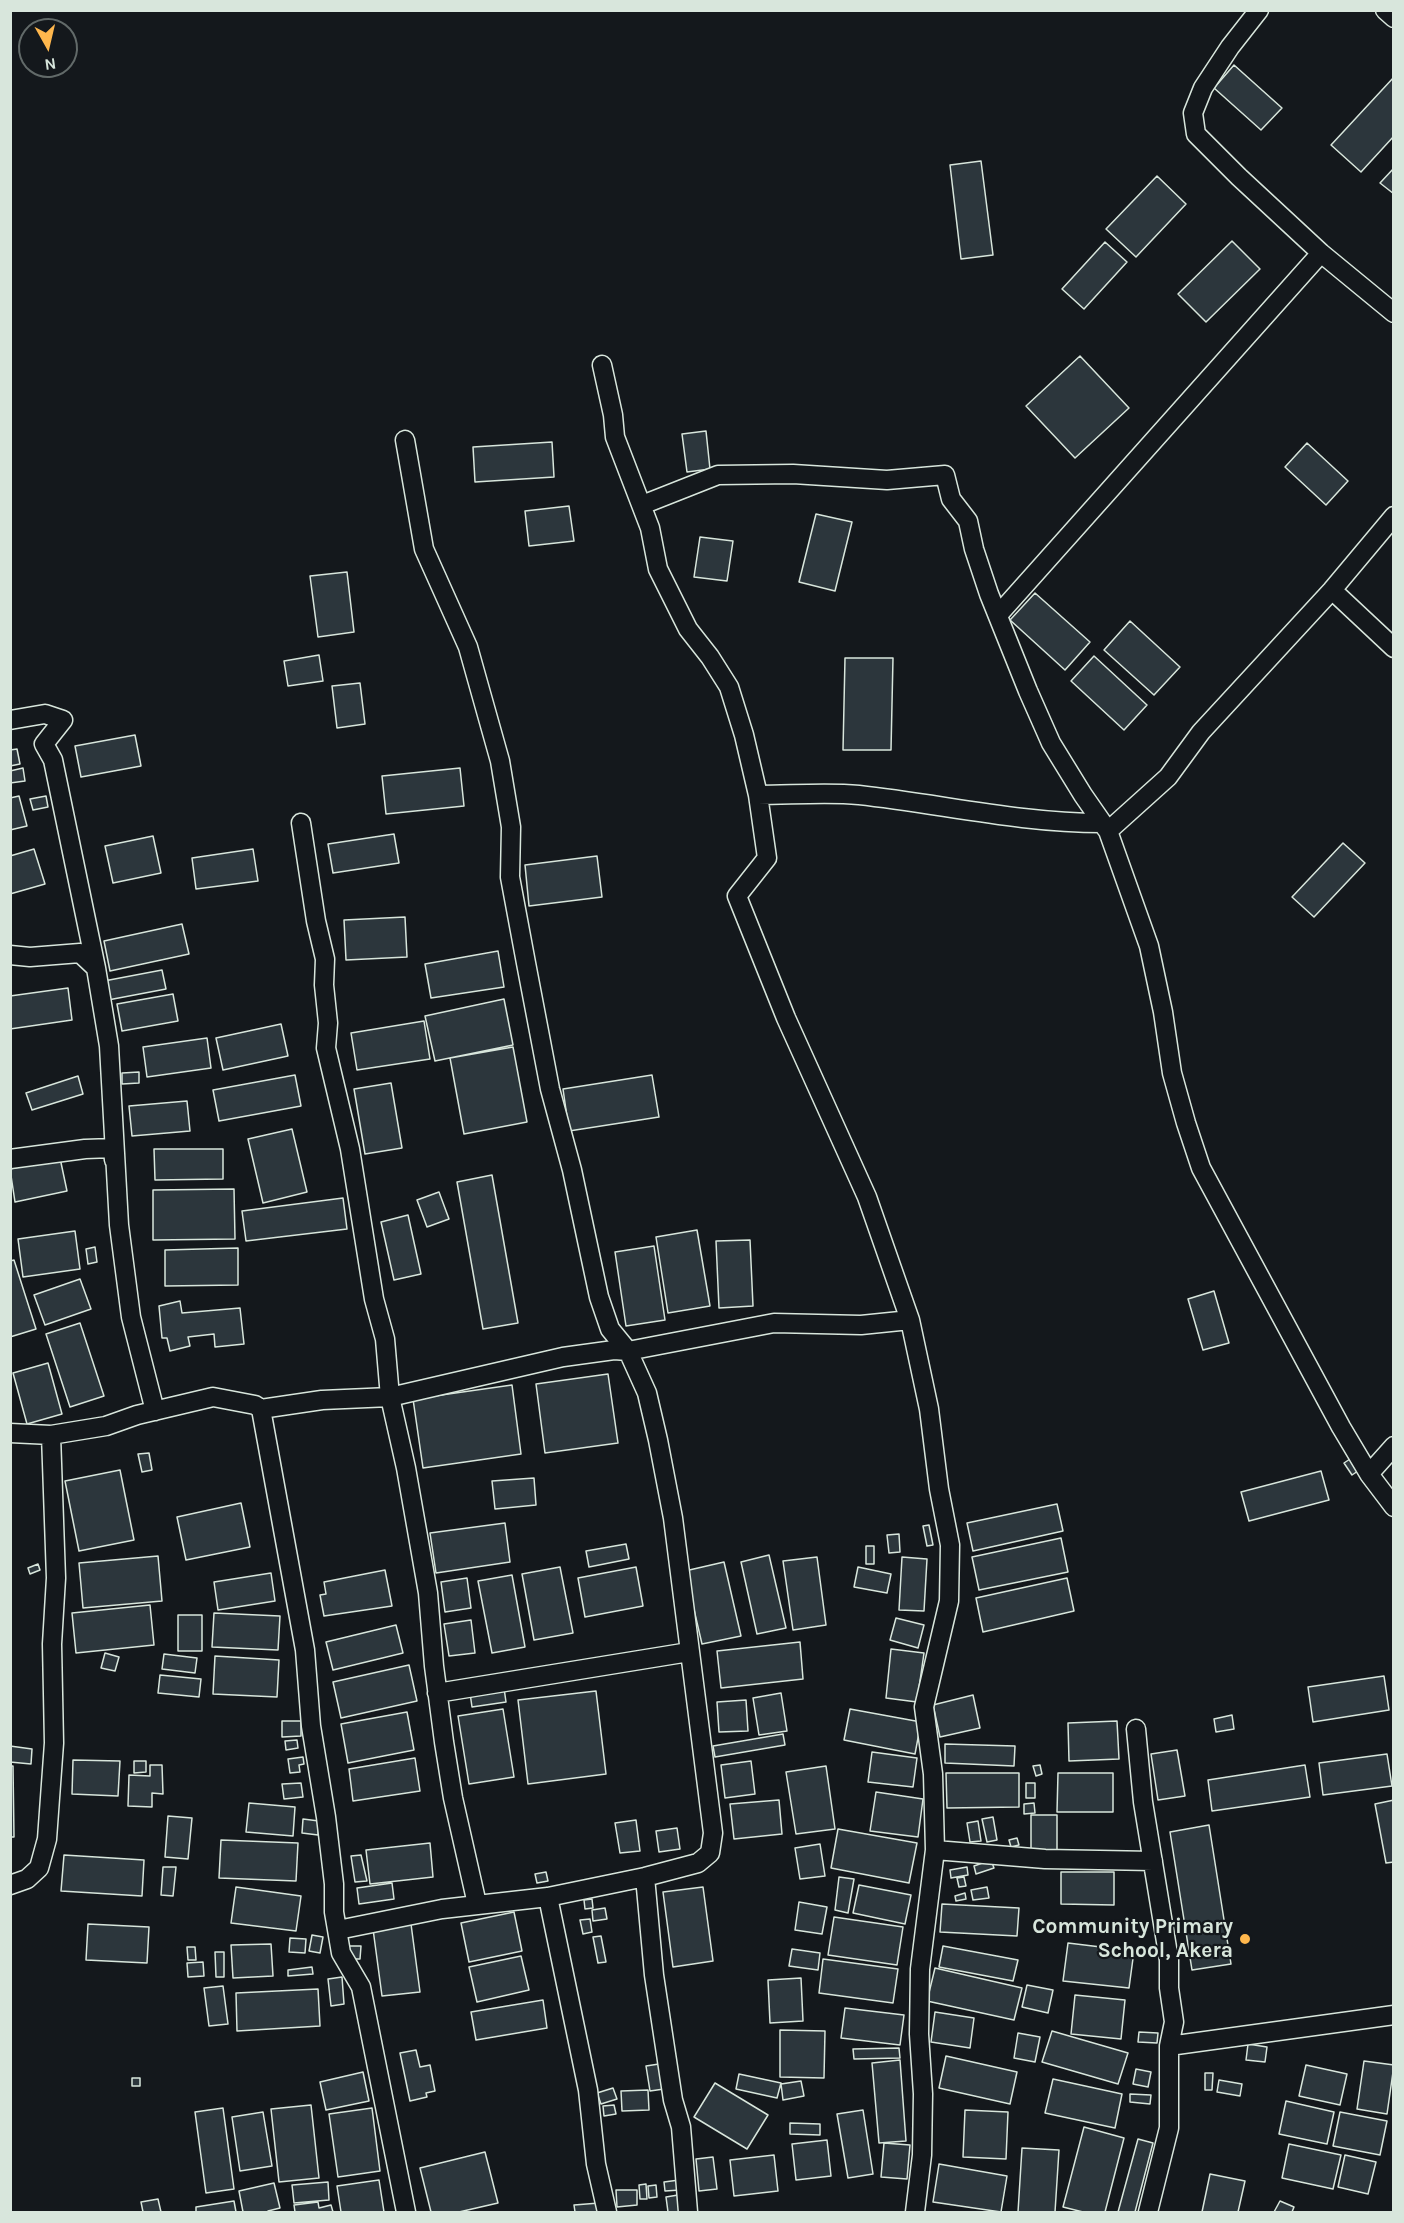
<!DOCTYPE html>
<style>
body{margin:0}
#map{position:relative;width:1404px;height:2223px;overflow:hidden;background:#14181c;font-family:Karla,sans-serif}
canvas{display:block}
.frame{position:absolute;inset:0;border:12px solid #d8e6dc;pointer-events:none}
.north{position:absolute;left:18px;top:18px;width:60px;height:60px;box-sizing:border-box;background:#14181c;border:2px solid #626a69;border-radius:50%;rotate:172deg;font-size:16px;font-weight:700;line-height:24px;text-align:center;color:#d8e6dc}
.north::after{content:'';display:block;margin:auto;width:21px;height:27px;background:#ffb74d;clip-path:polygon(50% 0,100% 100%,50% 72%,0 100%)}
</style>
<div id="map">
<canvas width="1404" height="2223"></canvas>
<div class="frame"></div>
<div class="north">N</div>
</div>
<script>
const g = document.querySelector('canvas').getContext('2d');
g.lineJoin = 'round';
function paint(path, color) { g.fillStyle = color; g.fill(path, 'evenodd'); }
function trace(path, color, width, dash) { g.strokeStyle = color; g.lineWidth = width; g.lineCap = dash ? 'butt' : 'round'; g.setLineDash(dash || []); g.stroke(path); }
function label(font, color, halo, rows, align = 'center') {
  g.font = font + ' Karla,sans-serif'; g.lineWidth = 4.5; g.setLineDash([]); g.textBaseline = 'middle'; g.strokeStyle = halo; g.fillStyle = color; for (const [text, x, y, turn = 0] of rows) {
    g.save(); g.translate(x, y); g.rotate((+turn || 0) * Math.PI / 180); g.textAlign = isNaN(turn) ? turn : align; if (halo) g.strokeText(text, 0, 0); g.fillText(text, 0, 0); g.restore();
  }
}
const building = new Path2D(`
 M1234,65L1282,108L1261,130L1214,88Z
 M1394,77V136L1361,172L1331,145Z
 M981,161L993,255L961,259L950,165Z
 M1394,168V194L1380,183Z
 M1157,176L1186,204L1136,257L1106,229Z
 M1232,241L1260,269L1206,322L1178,294Z
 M1105,242L1127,262L1084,309L1062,289Z
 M1080,356L1129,408L1075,458L1026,406Z
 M706,431L710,469L687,472L682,434Z
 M552,442L554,477L475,482L473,447Z
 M1307,443L1348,481L1326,505L1285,467Z
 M569,506L574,541L529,546L525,511Z
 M816,514L852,522L835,591L799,582Z
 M700,537L733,541L727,581L694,577Z
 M347,572L354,632L318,637L310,576Z
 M1035,593L1090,642L1065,670L1010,620Z
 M1130,621L1180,667L1154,695L1104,650Z
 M319,655L323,681L288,686L284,661Z
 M1094,656L1147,705L1124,730L1071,681Z
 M845,658H893L891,750H843Z
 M360,683L365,724L337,728L332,686Z
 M135,735L141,766L81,777L75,746Z
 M17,749L20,764L10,766V750Z
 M23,768L25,781L10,783V771Z
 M460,768L464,806L386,814L382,776Z
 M19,796L27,826L10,830V798Z
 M46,796L48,807L33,810L30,799Z
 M394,834L399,863L333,873L328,844Z
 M153,836L161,873L113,883L105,846Z
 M1343,843L1365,863L1314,917L1292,897Z
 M34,849L45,884L10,894V856Z
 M253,849L258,881L196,889L192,858Z
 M597,856L602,897L529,906L525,865Z
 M405,917L407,957L346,960L344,920Z
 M182,924L189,954L110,971L104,941Z
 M498,951L504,987L431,998L425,964Z
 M162,970L166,989L108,1000L104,981Z
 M68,988L72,1020L10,1029V996Z
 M173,994L178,1021L122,1031L117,1004Z
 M504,999L513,1045L435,1061L425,1016Z
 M424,1021L430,1059L357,1070L351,1033Z
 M281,1024L288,1056L223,1070L216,1038Z
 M207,1038L211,1068L147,1077L143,1047Z
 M513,1047L527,1122L464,1134L450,1058Z
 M139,1072V1083L122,1084V1073Z
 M295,1075L301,1106L219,1121L213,1090Z
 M652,1075L659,1117L569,1131L563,1089Z
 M78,1076L83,1094L32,1110L26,1093Z
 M391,1083L402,1148L365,1154L354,1089Z
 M187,1101L190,1131L132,1136L129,1106Z
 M292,1129L307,1192L263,1203L248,1139Z
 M154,1149H223V1179L155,1180Z
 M60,1158L67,1191L15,1202L10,1169Z
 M492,1175L518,1323L483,1329L457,1182Z
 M234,1189L235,1239L153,1240V1190Z
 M439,1192L449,1219L427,1227L417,1200Z
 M343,1198L347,1229L246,1241L242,1211Z
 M408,1215L421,1274L394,1280L381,1222Z
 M697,1230L710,1306L668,1313L656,1237Z
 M75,1231L80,1269L23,1277L18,1239Z
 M750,1240L753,1306L719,1308L716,1241Z
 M654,1246L665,1320L626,1326L615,1252Z
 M95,1247L97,1262L88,1264L86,1249Z
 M238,1248V1285L165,1286V1250Z
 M14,1260L36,1329L10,1337V1261Z
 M80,1279L91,1309L45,1325L34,1295Z
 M1214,1291L1229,1343L1203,1350L1188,1299Z
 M180,1301L182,1313L240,1308L244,1344L215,1347L214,1334L188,1337L190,1346L170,1351L167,1338H162L159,1306Z
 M80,1323L104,1396L70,1407L46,1334Z
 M48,1363L62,1414L27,1424L13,1373Z
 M608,1374L618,1443L545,1453L536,1384Z
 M512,1385L521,1454L423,1468L413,1399Z
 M149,1453L152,1470L142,1472L138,1454Z
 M1350,1459L1358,1471L1352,1475L1344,1463Z
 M120,1470L134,1540L79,1551L65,1481Z
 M1321,1471L1329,1500L1249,1521L1241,1492Z
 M534,1478L536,1505L495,1509L492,1481Z
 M241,1503L250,1547L186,1560L177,1517Z
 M1057,1504L1063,1531L973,1551L967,1523Z
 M505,1523L510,1562L436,1573L430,1533Z
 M929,1525L933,1545L927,1546L923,1526Z
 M899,1534L900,1552L889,1553L887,1535Z
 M1061,1538L1068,1572L979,1590L972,1557Z
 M626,1544L629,1559L589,1567L586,1551Z
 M866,1546H874V1564H866Z
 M769,1555L786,1628L757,1634L741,1562Z
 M158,1556L162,1601L83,1608L79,1563Z
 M817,1557L826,1625L793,1630L783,1561Z
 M902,1557L927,1559L924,1611L899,1610Z
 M724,1562L741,1636L702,1644L685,1571Z
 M38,1564L40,1570L30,1574L28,1568Z
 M560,1567L573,1633L534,1640L522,1574Z
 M636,1567L643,1606L585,1617L578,1578Z
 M858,1567L891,1574L887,1593L854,1587Z
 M385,1570L392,1606L324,1616L320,1595L326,1594L324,1582Z
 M271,1573L275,1601L218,1610L214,1582Z
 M512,1575L525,1647L492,1653L478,1581Z
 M467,1578L471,1608L445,1612L441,1582Z
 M1067,1578L1074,1611L983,1632L976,1598Z
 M150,1605L154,1645L76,1653L72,1613Z
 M214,1613L280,1616L278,1650L212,1647Z
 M178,1615H202V1651H178Z
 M896,1618L924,1625L918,1648L890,1640Z
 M471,1620L475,1653L449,1656L444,1624Z
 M396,1625L403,1653L333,1670L326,1642Z
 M800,1642L803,1679L721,1688L717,1651Z
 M891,1649L924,1653L917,1702L886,1698Z
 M105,1653L119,1657L115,1671L101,1668Z
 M164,1654L197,1658L195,1673L162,1669Z
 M215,1656L279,1660L277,1697L213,1694Z
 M409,1665L417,1701L341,1718L333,1682Z
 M160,1675L201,1679L199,1697L158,1693Z
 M1384,1676L1389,1710L1313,1722L1308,1687Z
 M504,1688L506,1702L472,1707L470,1693Z
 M596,1691L606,1774L528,1784L518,1700Z
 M781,1693L787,1731L759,1735L753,1698Z
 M973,1695L980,1728L940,1737L933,1705Z
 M746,1700L748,1731L719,1732L717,1702Z
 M503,1709L514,1777L469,1784L458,1716Z
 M850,1709L921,1722L915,1754L844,1740Z
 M407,1712L414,1750L348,1763L341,1724Z
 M1232,1715L1234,1729L1216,1732L1214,1719Z
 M282,1721H301V1736L282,1737Z
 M1117,1721L1119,1759L1069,1761L1068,1723Z
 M783,1734L785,1745L715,1757L713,1746Z
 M297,1740L298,1748L286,1750L285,1741Z
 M945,1744L1015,1746L1014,1766L945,1763Z
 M10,1746L32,1749L31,1764L10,1762Z
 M1177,1750L1185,1796L1158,1800L1151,1754Z
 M872,1752L917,1758L913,1787L868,1782Z
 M1387,1754L1392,1786L1323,1795L1319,1763Z
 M303,1757L304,1764L299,1765L300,1772L290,1773L288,1759Z
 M415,1758L420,1791L353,1801L349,1769Z
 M73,1760L120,1761L118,1796L72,1794Z
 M134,1761H146V1772L134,1773Z
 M751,1761L755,1794L725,1798L721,1765Z
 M150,1765H162L163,1794L152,1793V1807L128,1806L129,1775L150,1776Z
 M1040,1765L1042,1774L1036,1776L1033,1766Z
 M1305,1765L1310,1797L1212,1811L1208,1780Z
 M10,1766H13L14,1837H10Z
 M826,1766L835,1829L796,1834L786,1772Z
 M946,1773H1019V1807L947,1808Z
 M1058,1773H1113V1812H1057Z
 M301,1783L303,1797L284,1799L282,1784Z
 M1026,1783H1035V1798H1026Z
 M876,1792L923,1799L918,1837L870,1831Z
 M779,1800L782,1834L734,1839L730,1804Z
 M1394,1800V1862L1386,1863L1375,1804Z
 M249,1803L295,1807L293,1836L246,1832Z
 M1034,1803L1035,1813L1024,1814V1804Z
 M1031,1815H1057V1853H1031Z
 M168,1816L192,1818L188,1859L165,1857Z
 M993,1817L997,1840L987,1842L982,1819Z
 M303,1819L319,1821L318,1835L302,1833Z
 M636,1820L640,1851L620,1853L615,1823Z
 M978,1821L981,1841L970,1842L967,1823Z
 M1209,1825L1231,1964L1192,1970L1170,1832Z
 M677,1828L680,1849L659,1852L656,1831Z
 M838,1829L917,1843L909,1883L831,1868Z
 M1017,1838L1019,1845L1011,1847L1009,1840Z
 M221,1840L298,1843L296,1881L219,1878Z
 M430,1843L433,1877L370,1884L366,1850Z
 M820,1844L825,1876L800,1879L795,1848Z
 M64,1855L144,1860L142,1896L61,1891Z
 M361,1855L367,1881L355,1882L351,1856Z
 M991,1860L994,1868L976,1874L974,1866Z
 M163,1867H176L173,1896L161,1895Z
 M967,1867L968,1875L951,1878L950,1870Z
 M546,1872L548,1881L537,1883L535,1874Z
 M1061,1872H1114V1905L1061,1904Z
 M839,1877L854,1879L848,1913L835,1910Z
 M964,1877L966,1886L959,1887L957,1878Z
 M392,1883L394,1899L359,1904L357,1888Z
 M859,1885L911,1895L905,1924L853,1913Z
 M236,1887L301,1896L296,1931L231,1923Z
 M703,1887L713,1961L673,1967L663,1892Z
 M987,1887L989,1898L973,1900L971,1890Z
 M965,1893L966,1899L956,1901L955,1896Z
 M592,1899L593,1908L585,1909L584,1900Z
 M799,1902L827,1907L822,1934L795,1930Z
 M942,1904L1019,1908L1017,1936L940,1932Z
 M605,1908L607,1919L593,1921L592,1910Z
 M514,1912L522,1951L469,1962L461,1923Z
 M834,1917L903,1927L897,1965L828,1955Z
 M590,1919L592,1932L583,1934L580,1920Z
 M88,1924L149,1927L147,1963L86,1960Z
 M411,1924L420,1992L382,1996L373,1929Z
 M312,1935L323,1937L320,1953L309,1951Z
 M601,1936L606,1962L598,1963L593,1937Z
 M290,1938L306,1939L305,1953L289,1952Z
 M1068,1943L1134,1951L1129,1988L1063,1981Z
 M271,1944L273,1976L233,1978L231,1945Z
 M348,1946H361L360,1959H348Z
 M943,1946L1018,1960L1013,1981L939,1967Z
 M187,1947H195L196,1960H188Z
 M792,1949L820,1953L818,1970L789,1966Z
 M215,1952H224V1977H216Z
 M521,1956L529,1990L477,2002L469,1967Z
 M823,1959L898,1969L893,2003L819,1993Z
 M203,1962L204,1976L188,1977L187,1963Z
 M312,1967L313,1974L288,1976V1970Z
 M935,1968L1022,1988L1014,2020L927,2001Z
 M342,1977L344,2004L331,2006L328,1979Z
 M801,1978L803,2021L770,2023L768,1980Z
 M1027,1985L1053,1990L1048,2013L1022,2007Z
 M223,1986L228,2024L209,2026L204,1988Z
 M318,1989L320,2026L237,2031L236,1993Z
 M1075,1995L1125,2000L1121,2039L1071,2034Z
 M543,2000L547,2028L476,2040L471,2012Z
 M845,2008L904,2015L900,2045L841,2038Z
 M935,2012L974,2018L970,2048L931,2042Z
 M780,2030L825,2031L824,2078L780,2077Z
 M1052,2031L1128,2053L1118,2084L1042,2062Z
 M1139,2032L1158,2033L1157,2043L1138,2042Z
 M1018,2033L1040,2037L1035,2062L1014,2058Z
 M1248,2044L1267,2047L1265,2062L1246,2060Z
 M899,2048L900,2058L854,2059L853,2049Z
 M416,2050L420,2067L430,2065L435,2091L426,2093L427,2097L410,2101L400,2053Z
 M946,2056L1017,2072L1010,2104L939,2088Z
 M900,2060L906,2141L879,2143L872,2063Z
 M1364,2061L1394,2065L1387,2114L1357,2109Z
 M659,2064L664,2089L650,2091L646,2066Z
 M1306,2065L1347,2074L1340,2105L1299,2096Z
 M1136,2069L1151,2072L1148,2087L1133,2084Z
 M363,2072L369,2101L326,2110L320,2082Z
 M1205,2073H1213L1212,2090H1205Z
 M739,2074L781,2083L777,2098L736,2089Z
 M132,2078H140V2086H132Z
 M1053,2079L1122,2094L1115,2128L1045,2113Z
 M1219,2080L1242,2084L1240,2096L1217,2092Z
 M801,2081L804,2096L783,2100L781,2084Z
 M715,2083L768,2115L747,2149L694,2117Z
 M613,2088L617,2099L601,2104L597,2093Z
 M648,2090L649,2110L622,2111L621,2091Z
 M1130,2094L1151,2095L1150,2104L1130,2102Z
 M1286,2101L1334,2112L1327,2144L1279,2134Z
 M311,2105L319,2178L279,2182L271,2109Z
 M614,2105L616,2114L604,2116L603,2106Z
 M223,2108L234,2189L206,2193L195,2112Z
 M372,2108L380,2171L338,2177L329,2114Z
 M863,2110L873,2174L848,2178L837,2114Z
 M965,2110L1008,2112L1006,2159L963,2157Z
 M263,2112L272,2166L240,2171L232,2117Z
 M1340,2112L1387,2121L1380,2155L1333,2146Z
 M790,2123L820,2124V2135L790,2134Z
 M1084,2127L1124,2138L1105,2212H1083L1063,2207Z
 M1138,2139L1153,2143L1135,2212H1118Z
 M827,2140L831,2176L796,2180L792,2144Z
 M884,2143L910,2145L907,2179L881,2177Z
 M1289,2144L1341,2155L1333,2189L1282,2178Z
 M1022,2148L1059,2150L1055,2212H1018Z
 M485,2152L498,2203L459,2212H431L420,2168Z
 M774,2155L778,2191L734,2196L730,2160Z
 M1345,2155L1376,2162L1368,2194L1338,2187Z
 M713,2157L717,2189L699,2191L696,2159Z
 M939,2164L1007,2176L1001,2212L933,2202Z
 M1210,2174L1245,2181L1238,2212H1202Z
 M379,2180L384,2212H341L337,2186Z
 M679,2180L680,2190L665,2191L664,2182Z
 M328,2182L329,2200L294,2203L292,2185Z
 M274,2183L280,2208L268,2211V2212H243L239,2191Z
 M646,2184L647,2199H640L639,2185Z
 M656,2185L657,2197L649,2198L648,2186Z
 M616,2190H637V2205L617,2207Z
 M678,2195L681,2212H668L666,2197Z
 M158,2199L161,2212H143L141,2202Z
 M234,2201L236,2212H196V2207Z
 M1280,2201L1294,2207L1292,2212H1274Z
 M318,2202L319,2208L331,2205L333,2212H292H295L294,2205Z
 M599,2203V2212H575L574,2205Z`);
paint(building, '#2c363c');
trace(building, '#d8e6dc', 1.5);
const minor = new Path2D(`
 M1259,10L1230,47L1203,88L1193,113L1196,134L1239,177L1321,253L1394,313
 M1385,10L1394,18
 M602,365L613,415L615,437L650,528L658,569L688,629L710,657L729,687L744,735L758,795L767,858L737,896L786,1018L867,1197L910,1320L929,1409L939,1489L950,1545L949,1601L924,1707L933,1774L935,1850L920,1969L919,2034L923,2094L922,2155L915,2212
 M642,505L718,475L793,474L887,480L945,475L951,499L968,521L974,549L989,594L1028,691L1051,743L1083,795L1108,831L1149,946L1163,1012L1172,1073L1186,1123L1201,1168L1341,1427L1369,1474L1394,1507
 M1332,590L1394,648
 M998,615L1321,253
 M10,720L45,714L63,720L44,744L53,760L96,968L109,1046L119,1225L131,1317L155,1411
 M758,795C791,795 826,792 859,795C941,804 1020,823 1102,823L1108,831L1168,777L1201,732L1332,590L1394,516
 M301,823L316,921L325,959L324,985L328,1023L326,1048L350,1149L374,1299L385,1339L390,1397L406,1468L428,1593L434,1666L444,1742L453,1798L477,1904
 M10,955L30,957L80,953L96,968
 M10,1159L85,1149L113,1148L114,1160
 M261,1409L305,1650L311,1726L326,1817L334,1884V1912L341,1953L361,1987L406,2212
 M10,1433L51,1435L106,1426L137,1415L213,1397L255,1405L261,1409L322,1400L390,1397L563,1357L614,1350L628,1351L774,1323L861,1325L910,1320
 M1369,1474L1394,1446
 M437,1693L689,1652
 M1136,1729L1143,1802L1169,1960V1988L1174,2022L1169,2046V2128L1148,2212
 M935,1850L1045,1859L1153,1861
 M645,1877L654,1975L673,2100L681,2127L688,2212
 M10,1885L27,1879L39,1868L47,1839L54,1743L52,1644L56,1578L51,1435
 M548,1897L588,2090L596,2164L607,2212
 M338,1930L442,1909L548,1897L645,1877L698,1863L710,1853L713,1833L673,1518L658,1440L647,1393L628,1351L610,1329L599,1297L572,1170L550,1089L526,963L510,877L511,827L500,761L468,647L424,549L405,440
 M1169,2046L1394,2015`);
trace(minor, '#d8e6dc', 21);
trace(minor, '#14181c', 18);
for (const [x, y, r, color] of [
 [1245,1939,6,"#ffb74d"]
]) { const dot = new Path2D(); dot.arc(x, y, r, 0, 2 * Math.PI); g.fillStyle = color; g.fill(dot); trace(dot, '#14181c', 2); }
label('bold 21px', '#d8e6dc', '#14181c', [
 ["Community Primary",1233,1927],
 ["School, Akera",1233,1951]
], 'right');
</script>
